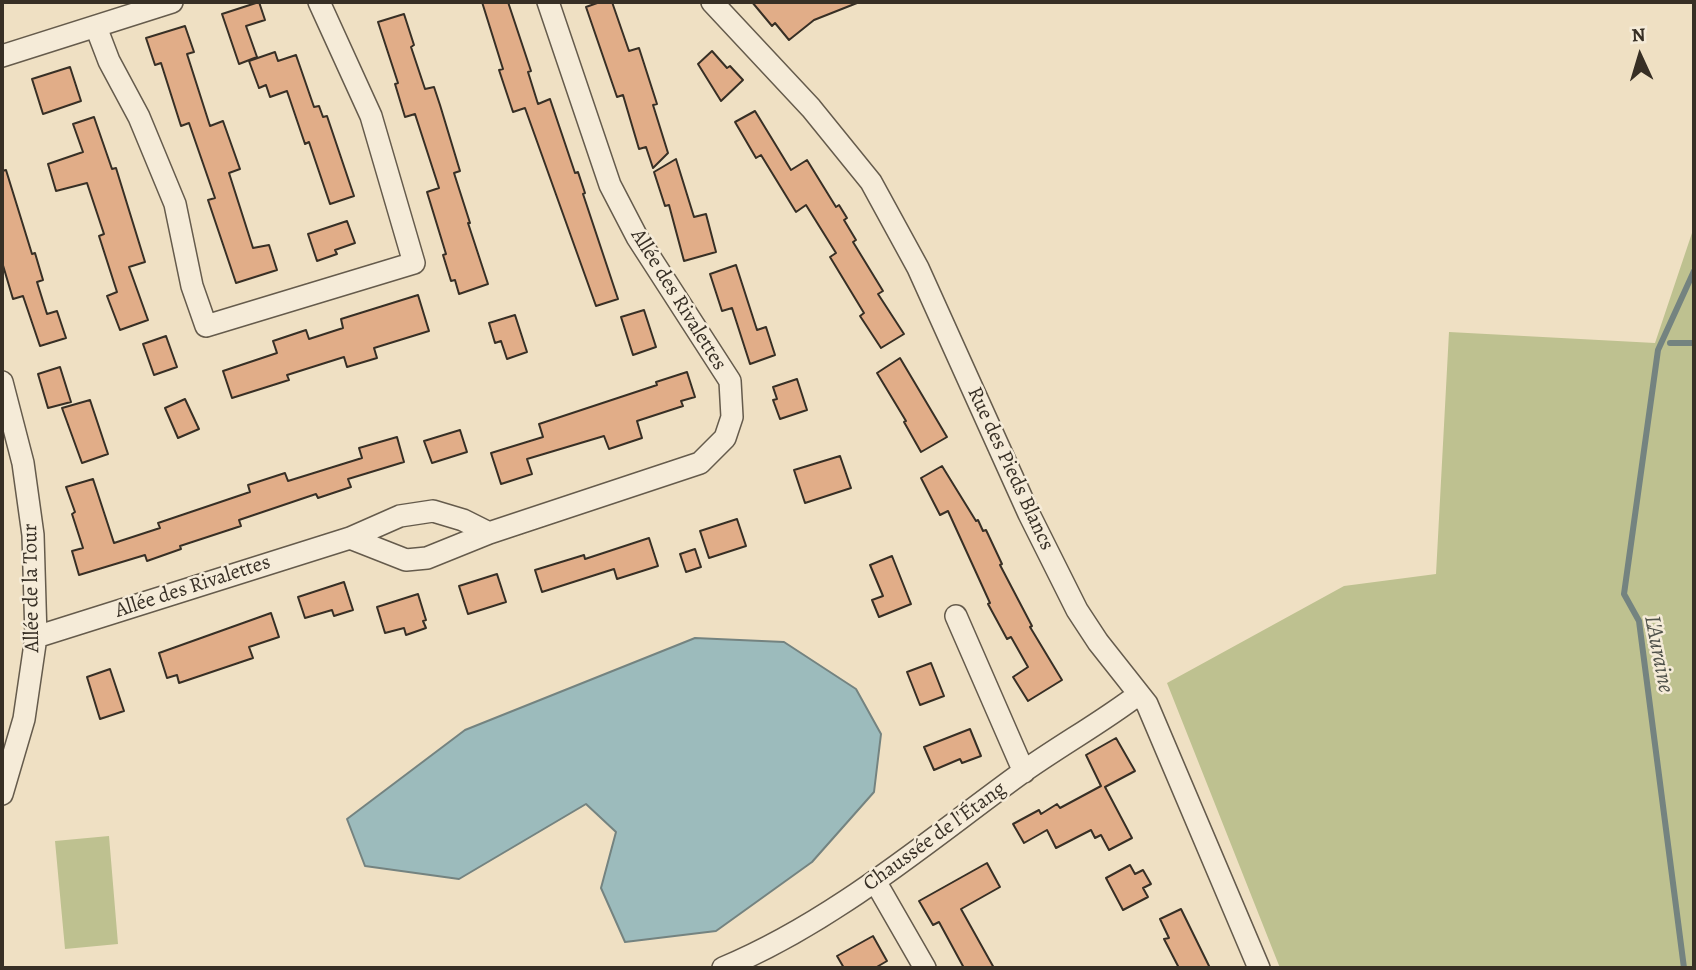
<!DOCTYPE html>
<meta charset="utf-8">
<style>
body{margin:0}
#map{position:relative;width:1696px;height:970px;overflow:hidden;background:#efe0c3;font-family:Alegreya,serif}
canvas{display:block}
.frame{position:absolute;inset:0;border:4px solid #372f25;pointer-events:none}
.north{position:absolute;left:1605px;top:21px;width:70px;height:70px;-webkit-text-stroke:5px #f5ebd8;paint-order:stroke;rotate:356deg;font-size:19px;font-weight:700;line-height:28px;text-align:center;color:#372f25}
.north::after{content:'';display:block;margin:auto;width:24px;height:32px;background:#372f25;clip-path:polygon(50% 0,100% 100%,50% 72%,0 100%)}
</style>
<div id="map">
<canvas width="1696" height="970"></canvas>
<div class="frame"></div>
<div class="north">N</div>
</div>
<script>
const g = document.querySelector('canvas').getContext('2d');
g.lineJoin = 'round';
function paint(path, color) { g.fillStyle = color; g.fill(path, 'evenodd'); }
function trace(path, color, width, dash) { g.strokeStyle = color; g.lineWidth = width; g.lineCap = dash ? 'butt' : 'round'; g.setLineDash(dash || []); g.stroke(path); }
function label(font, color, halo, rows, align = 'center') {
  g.font = font + ' Alegreya,serif'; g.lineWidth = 5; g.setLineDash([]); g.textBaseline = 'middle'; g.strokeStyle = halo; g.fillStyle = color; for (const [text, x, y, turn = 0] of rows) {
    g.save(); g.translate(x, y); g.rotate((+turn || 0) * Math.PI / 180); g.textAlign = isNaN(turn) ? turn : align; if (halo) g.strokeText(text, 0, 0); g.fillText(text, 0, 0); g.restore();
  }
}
paint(new Path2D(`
 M1694,227V968H1280L1167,683L1344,586L1436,574L1449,332L1655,343Z
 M109,836L118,944L65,949L55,841Z`), '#bec190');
const water = new Path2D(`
 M695,638L784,642L856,689L881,734L874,792L812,862L716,931L625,942L601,888L616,832L586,804L459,879L365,866L347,819L465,730Z`);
paint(water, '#9cbbbc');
trace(water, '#748380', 2);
trace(new Path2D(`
 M1670,343H1694
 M1684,968L1639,621L1624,594L1658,350L1694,271`), '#748380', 6);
const building = new Path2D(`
 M259,2L265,20L246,26L257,57L239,64L222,14Z
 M482,2H508L531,71L528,72L538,104L550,99L575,173L578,172L585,193L583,194L618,299L596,306L525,108L513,112L499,70L503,69Z
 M600,2H612L629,51L639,48L657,104L653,105L668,153L653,168L646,147L639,149L623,95L617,97L586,7Z
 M752,2H857V3L814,20L789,40L775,23L772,26Z
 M404,14L414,45L411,47L425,89L434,87L440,105L460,171L454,173L470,223H468L488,284L459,294L455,280L451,281L443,255L446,254L427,192L439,188L415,114L405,117L395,84L398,83L378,22Z
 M185,26L194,52L187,54L210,126L223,121L240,169L229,173L253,248L269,245L277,270L236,283L208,200L215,198L189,123L181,126L161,63L155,65L146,38Z
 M712,51L727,68L730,66L743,80L721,101L698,64Z
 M275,52L278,61L296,55L314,107L319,106L323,117L327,116L354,196L330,204L309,142L305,144L287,91L270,97L266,85L259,88L249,61Z
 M70,67L81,101L43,114L32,79Z
 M755,111L791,170L807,160L836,207L839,205L847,218L844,220L856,240L853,242L883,291L878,294L904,334L881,348L860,316L864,313L830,257L836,253L806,205L796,212L761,155L756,158L735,122Z
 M94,117L112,169L116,168L145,262L129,267L148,320L120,330L107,296L117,292L99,236L104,234L87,183L56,191L48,164L83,152L73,124Z
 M676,159L694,217L706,214L716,252L684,261L669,205L665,206L654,172Z
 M6,170L32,254L35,253L43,280L37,282L47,314L57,311L66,338L40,346L23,296L13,299L2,262V171Z
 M347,221L355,243L335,250L337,254L317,261L308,234Z
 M736,265L757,330L766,327L775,355L750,364L732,308L722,311L710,274Z
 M418,295L429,331L374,348L377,358L347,367L344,357L287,375L289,380L232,398L223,371L277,353L273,341L306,330L309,339L343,328L341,319Z
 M644,310L656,347L633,355L621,317Z
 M515,315L527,352L507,359L501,341L495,343L489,323Z
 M166,336L177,367L154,375L143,344Z
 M900,358L947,437L921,452L904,422L906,421L877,373Z
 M60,367L71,402L48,408L38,374Z
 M687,372L695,397L681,401L683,406L637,421L642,438L609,449L604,436L527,459L532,474L501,484L491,453L543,437L539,424L657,385L656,382Z
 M797,379L807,410L780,419L773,400L777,399L773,387Z
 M185,399L199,429L178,438L165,408Z
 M90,400L108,454L82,463L62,408Z
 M460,430L467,452L432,463L424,441Z
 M397,437L404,462L348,479L351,487L318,498L316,494L239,520L241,526L180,546L181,549L147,561L145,555L79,575L72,551L83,548L72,514L75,512L66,487L93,479L114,543L160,528L158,523L250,492L248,485L285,473L288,481L362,458L359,448Z
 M840,456L851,488L805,503L794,470Z
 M942,466L976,521L978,520L983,531L986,530L1002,564L1000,565L1032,626L1030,627L1062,680L1028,701L1013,677L1028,667L1011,637L1007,639L988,604L990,603L948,511L940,515L921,478Z
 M737,519L746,546L709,558L700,531Z
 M649,538L658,566L617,579L614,569L542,592L535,570L584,555L585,559Z
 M695,549L701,567L686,572L680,554Z
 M892,556L911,604L879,617L872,600L883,596L870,565Z
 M497,574L506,602L468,614L459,586Z
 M344,582L353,610L334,616L332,610L305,618L298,597Z
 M418,594L426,620L423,621L426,628L406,635L404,628L385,633L377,607Z
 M271,613L279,637L249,647L253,658L179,683L177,675L167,678L159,653Z
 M931,663L944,696L920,705L907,672Z
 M110,669L124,711L100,719L87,677Z
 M970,729L981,756L962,763L960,759L934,770L924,747Z
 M1116,738L1135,771L1105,787L1132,838L1109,850L1101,835L1095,838L1091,830L1056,848L1047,830L1024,843L1013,824L1039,810L1041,814L1057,804L1060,808L1101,786L1086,755Z
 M987,863L1000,887L961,909L994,968H964L939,922L933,925L919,901Z
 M1130,865L1135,874L1143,870L1151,884L1143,888L1148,897L1123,910L1106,878Z
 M1181,909L1210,968H1179L1164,939L1169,938L1160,919Z
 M873,936L887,961L875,968H844L837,956Z`);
paint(building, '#e1ad88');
trace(building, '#372f25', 2);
const street = new Path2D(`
 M712,2L811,108L871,182L918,268L1029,514L1077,610L1098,642L1147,704L1259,968
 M96,27L109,61L139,117L175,204L192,286L206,326L414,263L371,116L319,2
 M2,56L172,2
 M2,382L23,463L33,535L36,637L24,719L2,794
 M350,538L406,560L427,558L489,533L700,463L725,438L732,417L730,381L637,237L610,185L548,2
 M956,616L1024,772
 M36,637L350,538L400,516L433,511L463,520L489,533
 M875,881L925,968
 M723,968C833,922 925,843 1020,774C1059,746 1101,723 1139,694`);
trace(street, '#655b4c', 24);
trace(street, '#f5ebd8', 21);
label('21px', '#372f25', '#f5ebd8', [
 ["Allée des Rivalettes",678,300,58],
 ["Rue des Pieds Blancs",1010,469,65],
 ["Allée des Rivalettes",193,587,-18],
 ["Allée de la Tour",32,588,-91],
 ["Chaussée de l'Étang",935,837,-36]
]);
label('italic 23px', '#50524b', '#f5ebd8', [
 ["L'Auraine",1658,654,79]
]);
</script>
